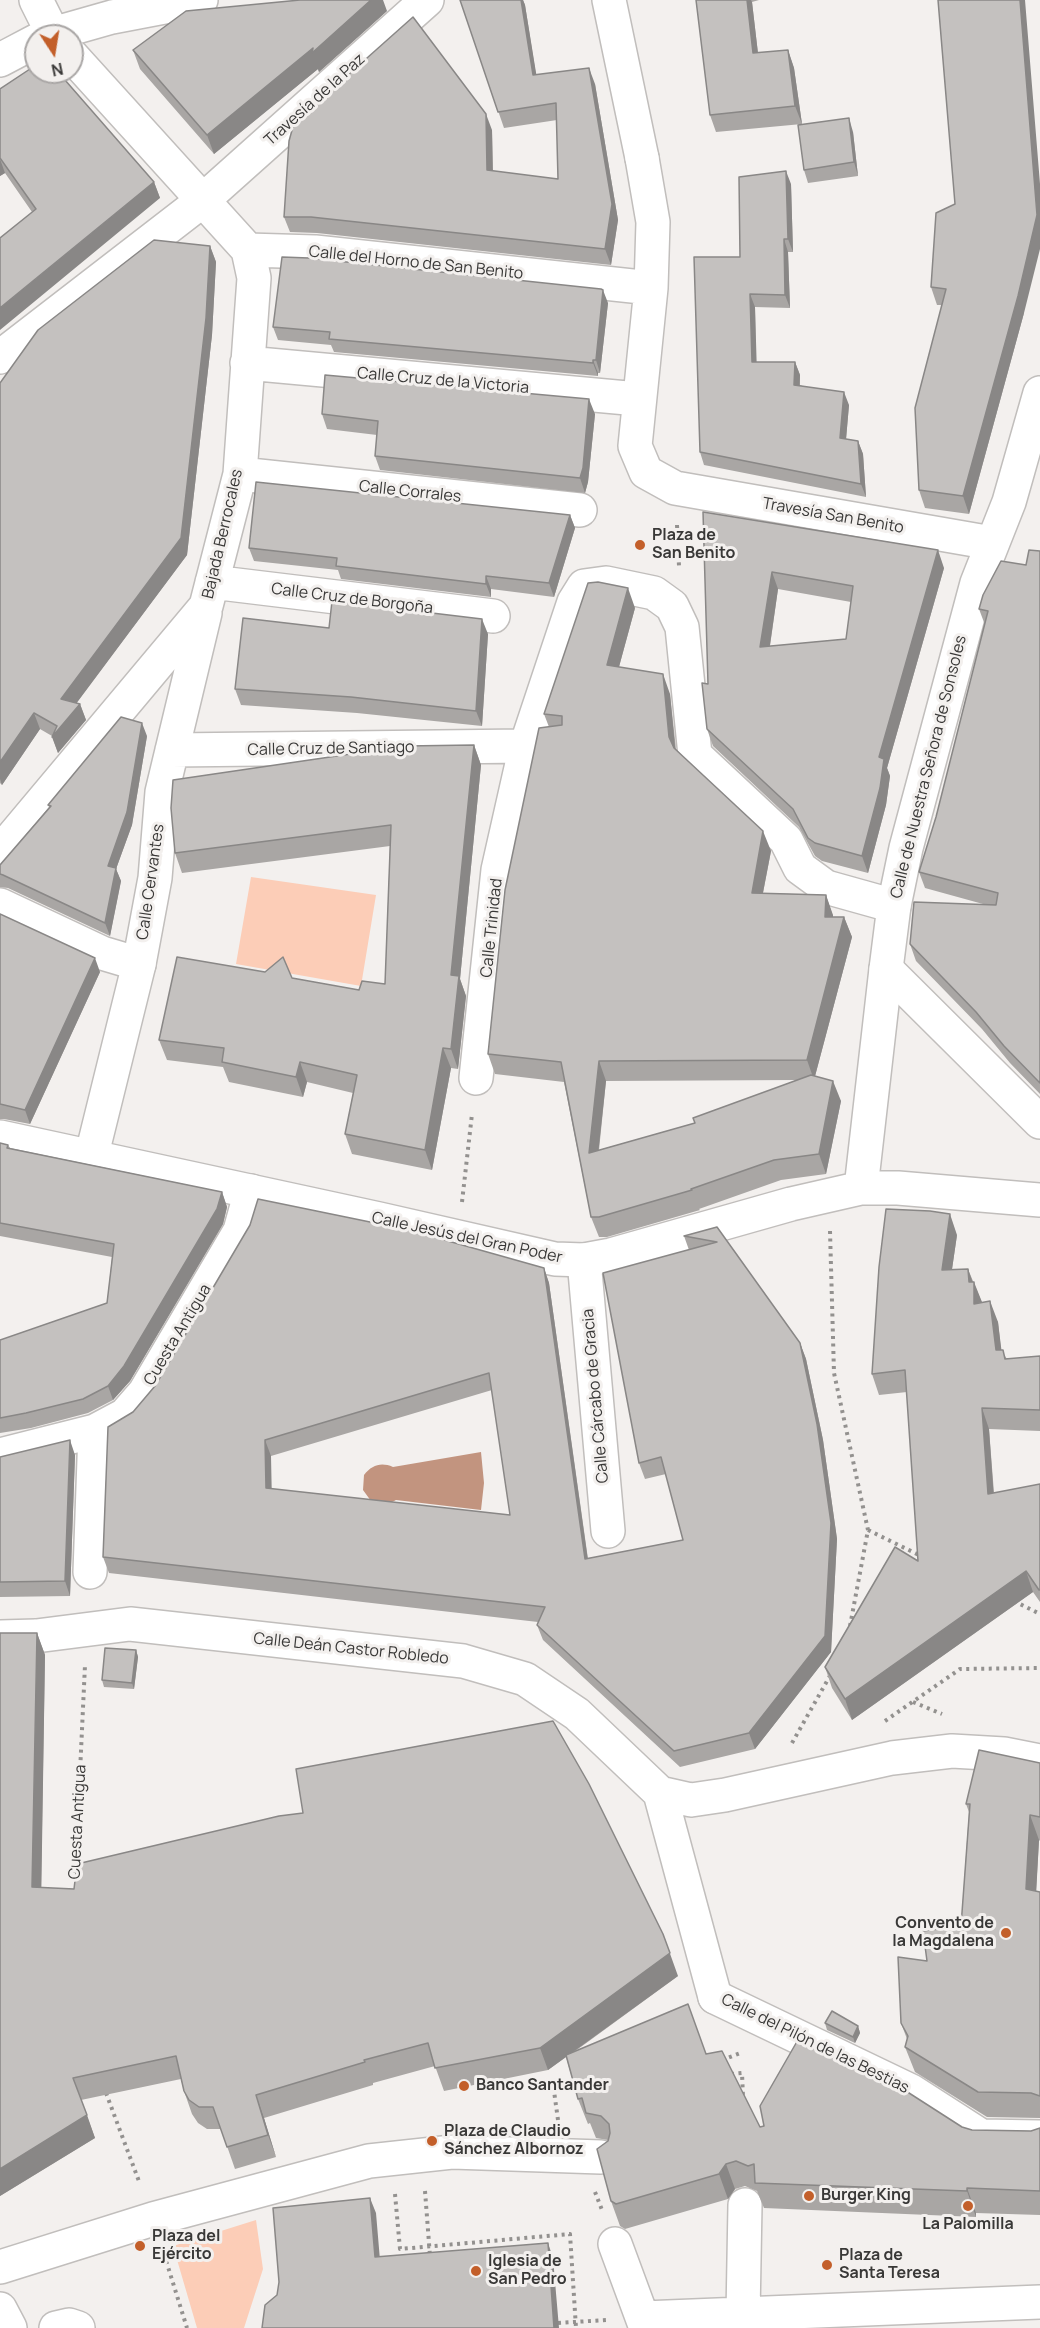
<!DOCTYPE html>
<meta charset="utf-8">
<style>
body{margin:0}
#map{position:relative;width:1040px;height:2328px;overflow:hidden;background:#f3f0ee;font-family:Manrope,sans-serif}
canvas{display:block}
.north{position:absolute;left:24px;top:24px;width:60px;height:60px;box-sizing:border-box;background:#f3f0ee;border:2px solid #a9a6a5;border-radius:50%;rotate:168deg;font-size:16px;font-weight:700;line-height:24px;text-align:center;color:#393837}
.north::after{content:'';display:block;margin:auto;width:21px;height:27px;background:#c35f2a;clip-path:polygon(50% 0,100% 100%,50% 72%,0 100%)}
</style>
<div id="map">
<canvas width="1040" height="2328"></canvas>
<div class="north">N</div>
</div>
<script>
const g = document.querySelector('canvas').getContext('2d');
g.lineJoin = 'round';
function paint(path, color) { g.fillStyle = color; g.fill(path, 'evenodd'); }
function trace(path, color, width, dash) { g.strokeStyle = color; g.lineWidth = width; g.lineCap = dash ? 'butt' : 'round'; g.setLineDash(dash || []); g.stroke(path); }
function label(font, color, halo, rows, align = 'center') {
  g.font = font + ' Manrope,sans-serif'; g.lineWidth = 6; g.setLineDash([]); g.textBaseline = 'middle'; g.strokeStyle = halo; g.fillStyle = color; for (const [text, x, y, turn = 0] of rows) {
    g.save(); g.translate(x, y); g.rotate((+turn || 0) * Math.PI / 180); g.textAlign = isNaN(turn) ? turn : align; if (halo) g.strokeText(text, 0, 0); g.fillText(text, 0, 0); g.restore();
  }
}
paint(new Path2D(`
 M251,877L376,895L361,986L236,964Z
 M256,2220L263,2269L244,2328H197L173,2246Z`), '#fccdb7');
paint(new Path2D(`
 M481,1452L484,1483L481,1510L396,1500L390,1503L371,1501L363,1490L364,1475C372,1465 381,1462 393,1467Z`), '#c2947f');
const pedestrian = new Path2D(`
 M609,0L642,158
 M91,1158L139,964
 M715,1997L911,2091L981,2136L1040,2137
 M615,2244L646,2328
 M743,2314L745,2205
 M643,2318L1040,2302`);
const minor = new Path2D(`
 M36,0L54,36
 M72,56L248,250L315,252L651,288
 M642,158L653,222L651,288L635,446L646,472L675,488L992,543
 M0,357L202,201L427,0
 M247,363L638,399
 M240,474L580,510
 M212,582L493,616
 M172,750L526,746
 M0,852L206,606L240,474L254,278L248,250
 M0,905L102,953L139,964L155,878L162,792L205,613
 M886,969L1040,1122
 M476,1078L498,870L526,746L574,602L584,586L606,583L654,593L672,606L682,627L695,755L786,840L800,868L826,887L894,906
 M584,1260L608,1531
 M0,1455L95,1431L125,1415L145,1392L240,1231L251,1191
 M90,1572L95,1431
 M0,1637L36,1636L130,1624L463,1661L525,1679L577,1714L660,1793L691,1800L725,1795L892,1758L952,1751L1004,1754L1040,1761
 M660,1793L715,1997
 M0,2309L10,2328
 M56,2328L69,2325L78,2328`);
const tertiary = new Path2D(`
 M45,36L112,17L201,0
 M0,60L36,41
 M0,1137L379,1219L555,1259L584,1260L611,1255L791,1204L861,1188H898L1040,1200
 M861,1188L886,969L894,906L906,848L977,583L1009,502L1040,393
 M0,2267L153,2219L369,2161L452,2152L601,2157`);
trace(pedestrian, '#c1bebc', 36);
trace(minor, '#c1bebc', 36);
trace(tertiary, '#c1bebc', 36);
trace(new Path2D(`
 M677,525L679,566
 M462,1202L472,1114
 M830,1231L834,1373L868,1530L850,1626
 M868,1530L921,1556
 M1014,1601L1040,1614
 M913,1702L942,1714
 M885,1721L960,1669L1040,1668
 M792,1743L831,1674
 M75,1880L85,1665
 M722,2060L743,2052
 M731,2074L742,2073L743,2097
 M106,2093L140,2184
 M558,2120L554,2091L577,2077
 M425,2191L430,2256
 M595,2192L602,2210
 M395,2194L400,2249L570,2234L576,2328
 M164,2254L187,2328
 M558,2323L606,2320`), '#93918f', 4, [3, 4.5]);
trace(pedestrian, '#fff', 33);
trace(minor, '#fff', 33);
trace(tertiary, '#fff', 33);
paint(new Path2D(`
 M460,0H523L525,5L536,75L595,84L618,220L611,265L317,233L290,232L284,217L492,130L493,171L558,179L557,120L504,128Z
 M696,0H759L752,2L758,53L788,50L794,68L802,124L716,132L710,115Z
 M387,11L319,72L318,69L214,154L140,69L133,50Z
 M0,89L154,182L160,198L32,212L5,173L0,176Z
 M853,132L858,176L808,183L804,170Z
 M791,184L793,252H788L790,308L755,307L756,362H795L800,375V385L849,405L846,439L858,441L863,454L866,497L704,465L700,452L740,257Z
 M955,204L1024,313L969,514L925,508L919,490L942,305H937L931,287Z
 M210,246L216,262L212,335L187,555L76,703L80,704L86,720L58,753L52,736L40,729L2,785L0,783V383Z
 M608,303L600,373H598V376L334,352L331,345L278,340L273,327Z
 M322,414H595L588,482L585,493L380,470L375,456L377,435L327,429Z
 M703,512L944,568L887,768L890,776L886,805L868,873L822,861L815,856L799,827L713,746L707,729L708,684ZM778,589L851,602L846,639L770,646Z
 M570,515L575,528L554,597L491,589V597L341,579L338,570L254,561L249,548Z
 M1040,551V1094L1010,1063L982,1029L916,961L910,944L983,904L925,888L919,872L936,817L985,625L979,609L1026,565Z
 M635,608L619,667L670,694L676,749L771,851L763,893L826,895L833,917H844L852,937L815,1076L841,1101L826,1174L781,1180L699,1209L700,1210L607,1237H599L591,1217L564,1082L495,1074L488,1054L549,727L544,714ZM796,1080L695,1123L599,1150L606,1081Z
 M329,628L488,634L482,726L357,713L241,705L235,689Z
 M147,736L132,825L116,869L121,881L110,936L8,888L0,887V865L49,807L48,805Z
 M474,745L481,765L460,979L466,996L458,1069L451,1068L432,1170L352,1154L345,1134L353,1093L307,1082L303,1097L229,1082L223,1067L167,1060L159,1040L292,978L359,990L385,984L390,846L182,873L175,853Z
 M0,914L100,972L30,1124L4,1119H0Z
 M0,1143L8,1145L10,1148L222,1192L227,1207L223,1224L130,1381L113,1400L88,1413L31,1428L0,1433V1340L107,1303L112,1257L0,1236Z
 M717,1227L800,1343L806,1359L823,1440L837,1539L831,1652L755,1749L680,1767L543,1640L537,1625L538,1622L109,1573L103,1557L108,1427L544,1268L549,1283L588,1559L683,1540L666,1474L645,1479L639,1463L689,1250L684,1236ZM492,1390L510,1515L271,1489V1456Z
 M957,1235L952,1269H968L982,1303L998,1322L1001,1350L1007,1359L1040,1356V1431L989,1429L994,1493L1040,1484V1602L1033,1592L852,1720L832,1688L825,1667L918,1561L907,1392L879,1395L872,1374Z
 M75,1455L70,1596L0,1597V1457Z
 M37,1633L45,1655L41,1888L678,1976L574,2052L706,2054L760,2127H962L972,2130L1031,2131L1040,2128V2215L976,2213V2217L764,2208L757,2191L745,2186L735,2189L728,2199L625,2229L620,2226L611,2201L608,2140L596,2138L590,2123L588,2124L578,2099L566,2057L548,2070L444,2091L435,2066L373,2083V2085L264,2118L276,2157L235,2169L221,2129H207L198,2123L192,2114L184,2091L181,2079L81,2100L95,2138L0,2196Z
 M136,1650L138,1657L134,1689L104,1687L102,1680Z
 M1040,1763V1841L1039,1840L1036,1891L1040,1892V2118L987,2117L915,2072L905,2047L907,2039L901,2023L927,1961L961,1926L969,1812L966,1804Z
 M825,2023L858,2026L860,2033L855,2043L827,2030Z`), '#a9a6a4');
paint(new Path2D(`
 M371,0H383L387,11L319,72L318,69L214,154L207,135Z
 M521,0H523L525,5L539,91L533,75Z
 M747,0H751L752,2L760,71L753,53Z
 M1020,0H1025L1040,184V249L1024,313L969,514L963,496Z
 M788,50L794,68L802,124L795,106Z
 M589,68L595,84L618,220L611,265L605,249Z
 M486,114L492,130L493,186L487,170Z
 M849,118L853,132L858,176L854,162Z
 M0,159L5,173L0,176Z
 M786,171L791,184L793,252L788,239Z
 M154,182L160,198L0,330V308Z
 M784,239L788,252L790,308L785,295Z
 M210,246L216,262L212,335L187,555L67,716L61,699Z
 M603,290L608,303L600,373L596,360Z
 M750,294L755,307L757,375L752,362Z
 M593,360L598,373V376L593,363Z
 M795,362L800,375L799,398L794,385Z
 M844,392L849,405L845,451L840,438Z
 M589,399L595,414L588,482L585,493L580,478Z
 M858,441L863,454L866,497L861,484Z
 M570,515L575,528L554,597L549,583Z
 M938,550L944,568L887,768L890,776L886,805L868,873L862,856L879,757Z
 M772,572L778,589L767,665L760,647Z
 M486,576L491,589V597L486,584Z
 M628,588L635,608L614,685L607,665Z
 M482,619L488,634L482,726L476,711Z
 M663,674L670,694L676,757L669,737Z
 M80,704L86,720L58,753L52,737Z
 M34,713L40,729L2,785L0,779V762Z
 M142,723L147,736L132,825L116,869L121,881L110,936L105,923L108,866Z
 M474,745L481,765L460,979L466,996L458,1069L451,1049V975Z
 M763,831L771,851L759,913L752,893Z
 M826,895L833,915V937L825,917Z
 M844,917L852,937L814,1080L807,1060Z
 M95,958L100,972L30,1124L25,1110Z
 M443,1048L451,1068L432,1170L425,1150Z
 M599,1061L606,1081L596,1173L589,1153Z
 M300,1062L307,1082L303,1097L296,1077Z
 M833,1081L841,1101L826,1174L819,1154Z
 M222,1192L227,1207L223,1224L130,1381L113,1400L108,1386Z
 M950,1214L957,1235L949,1290L942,1270Z
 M544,1268L549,1283L590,1575L585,1559Z
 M968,1269L974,1286V1282L982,1302L974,1304L969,1282Z
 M990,1301L998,1322L1004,1371L996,1350Z
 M800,1343L806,1359L823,1440L837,1539L831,1652L755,1749L749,1733Z
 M982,1408L989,1429L995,1514L988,1494Z
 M70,1440L75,1455L70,1596L65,1581Z
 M265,1440L271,1456L272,1504L266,1488Z
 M1026,1571L1033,1592L852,1720L845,1699Z
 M37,1633L45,1655L41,1910L32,1887Z
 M136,1650L138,1657L134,1689L132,1683Z
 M1030,1815L1039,1840L1035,1914L1026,1889Z
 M663,1934L678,1976L548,2070L540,2048Z
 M858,2026L860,2033L855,2043L853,2037Z
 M256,2095L264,2118L276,2157L268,2135Z
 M87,2115L95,2138L0,2196V2169Z
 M726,2164L735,2189L728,2199L719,2174Z
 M967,2188L976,2213V2217L967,2191Z
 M370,2198L376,2213L381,2272L375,2257Z
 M548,2243L553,2258L559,2328H554Z`), '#898786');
const building = new Path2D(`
 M300,0H371L312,53L313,48L207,135L133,50L186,11Z
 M460,0H521L533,75L589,68L612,204L605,249L311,217H284L289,141L294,123L413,17L486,114L487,170L558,179L556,103L498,112Z
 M696,0H747L753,53L788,50L795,106L710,115Z
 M938,0H1020L1037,215L1018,296L963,496L919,490L915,408L946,289L931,287L936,213L955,204Z
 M36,65V72H58L154,182L0,308V238L36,209L0,158V89Z
 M849,118L854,162L804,170L798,125Z
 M786,171L788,239H784L785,295L750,294L752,362H795L794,385L844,392L840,438L858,441L861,484L700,452L694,257H740L739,177Z
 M154,240L210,246L206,318L181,538L61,699L80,704L52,737L57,726L34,713L0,762V383L38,330Z
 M282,257L309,258L601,289L603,290L596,360H593V363L329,339L330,332L273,327Z
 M325,375L589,399L583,468L580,478L375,456L378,421L322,414Z
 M256,482L570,515L549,583L486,576V584L336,566L337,558L249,548Z
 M703,512L938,550L879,757L884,759L880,788L862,856L815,843L808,838L793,809L707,729L702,683L708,684ZM772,572L853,586L846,639L760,647Z
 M1029,550L1040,551V1083L1004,1046L976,1012L910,944L914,902L996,905L998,893L919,872L936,817L988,611L979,609L983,595L1001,561L1026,565Z
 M598,582L628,588L607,665L663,674L669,737L674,748L763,831L752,893L826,895L825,917H844L807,1060L599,1061L589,1153L695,1123L693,1118L811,1075L833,1081L819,1154L774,1160L691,1189L692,1190L599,1217H591L561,1062L488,1054L505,890L539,728L562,725V716L544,714L588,583Z
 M332,601L482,619L476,711L351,697L235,689L243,618L329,628Z
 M121,717L142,723L127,812L108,866L116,868L105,923L3,875L0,874V865L51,806L48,805Z
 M474,745L451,975L459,976L451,1049L443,1048L425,1150L345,1134L357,1075L300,1062L296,1077L222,1062L224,1048L159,1040L177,957L265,972L283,957L292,978L359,990L362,981L385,984L391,825L175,853L171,808L173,780L405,746Z
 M0,914L95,958L25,1110L0,1104Z
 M0,1143L8,1145L7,1148L222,1192L217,1209L124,1366L108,1386L83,1399L26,1413L0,1418V1340L107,1303L114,1244L0,1223Z
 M258,1199L409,1230L544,1268L585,1559L683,1540L661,1457L639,1463L603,1273L717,1242L684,1236L717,1227L800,1343L817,1424L831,1523L825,1636L749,1733L674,1751L537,1625L545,1607L103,1557L108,1427L133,1412L155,1386L250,1225ZM489,1373L510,1515L266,1488L265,1440Z
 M886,1209L930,1211L950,1214L942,1270L968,1269L969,1282H974V1304L990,1301L996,1350H1003L1005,1359L1040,1356V1410L982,1408L988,1494L1040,1484V1590H1039L1026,1571L845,1699L825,1667L895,1547L918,1561L905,1370L872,1374L879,1267Z
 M70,1440L65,1581L0,1582V1457Z
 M0,1633H37L32,1887L74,1889L77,1864L279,1816L303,1813L296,1769L553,1721L589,1784L663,1934L670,1953L540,2048L435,2068L428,2043L364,2060L365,2062L256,2095L268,2135L227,2147L213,2107H199L189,2100L184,2091L176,2056L73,2078L87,2115L0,2169Z
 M105,1648L136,1650L132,1683L102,1680Z
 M979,1750L1040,1763V1817L1030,1815L1026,1889L1040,1892V2096L1031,2093L978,2092L905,2047L908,2036L901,2023L898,1957L927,1961L923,1931L961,1926L970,1804H966Z
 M688,2004L706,2054L722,2051L760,2127L764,2126L760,2106L799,2038L895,2086V2084L962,2127L972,2130L1031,2131L1040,2128V2191L967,2188V2191L755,2183L754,2164L748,2166L736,2161L726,2164L719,2174L616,2204L611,2201L597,2149L608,2141L610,2133L609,2124L601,2116L586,2113L582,2098L578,2099L566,2055Z
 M832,2011L858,2026L853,2037L825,2023Z
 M370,2198L375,2257L548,2243L554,2328H262L265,2305L277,2295L279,2282L273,2208Z`);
paint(building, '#c4c1bf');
trace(building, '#898786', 1.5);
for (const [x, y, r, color] of [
 [640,545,6,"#c35f2a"],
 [1006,1933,6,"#c35f2a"],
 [464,2086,6,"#c35f2a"],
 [432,2141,6,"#c35f2a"],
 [809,2196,6,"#c35f2a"],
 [968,2206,6,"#c35f2a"],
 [140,2246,6,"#c35f2a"],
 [827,2265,6,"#c35f2a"],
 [476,2271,6,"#c35f2a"]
]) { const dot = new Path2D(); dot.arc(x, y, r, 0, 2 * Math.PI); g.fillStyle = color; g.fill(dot); trace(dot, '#f3f0ee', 2); }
label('16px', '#393837', '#f3f0ee', [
 ["Travesía de la Paz",315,100,-42],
 ["Calle del Horno de San Benito",416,263,6],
 ["Calle Cruz de la Victoria",443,381,5],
 ["Calle Corrales",410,492,6],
 ["Travesía San Benito",833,516,10],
 ["Bajada Berrocales",223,534,-77],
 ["Calle Cruz de Borgoña",352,599,7],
 ["Calle Cruz de Santiago",331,749,-1],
 ["Calle de Nuestra Señora de Sonsoles",929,767,-76],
 ["Calle Cervantes",151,882,-82],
 ["Calle Trinidad",492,928,-84],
 ["Calle Jesús del Gran Poder",467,1238,12],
 ["Cuesta Antigua",178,1335,-59],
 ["Calle Cárcabo de Gracia",596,1396,-95],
 ["Calle Deán Castor Robledo",351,1649,6],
 ["Cuesta Antigua",78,1822,-87],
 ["Calle del Pilón de las Bestias",815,2044,26]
]);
label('bold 16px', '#393837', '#f3f0ee', [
 ["Plaza de",652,536],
 ["San Benito",652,554],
 ["Convento de",994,1924,"right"],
 ["la Magdalena",994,1942,"right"],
 ["Banco Santander",476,2086],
 ["Plaza de Claudio",444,2132],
 ["Sánchez Albornoz",444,2150],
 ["Burger King",821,2196],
 ["La Palomilla",968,2225,"center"],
 ["Plaza del",152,2237],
 ["Ejército",152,2255],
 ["Plaza de",839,2256],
 ["Santa Teresa",839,2274],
 ["Iglesia de",488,2262],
 ["San Pedro",488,2280]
], 'left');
</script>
